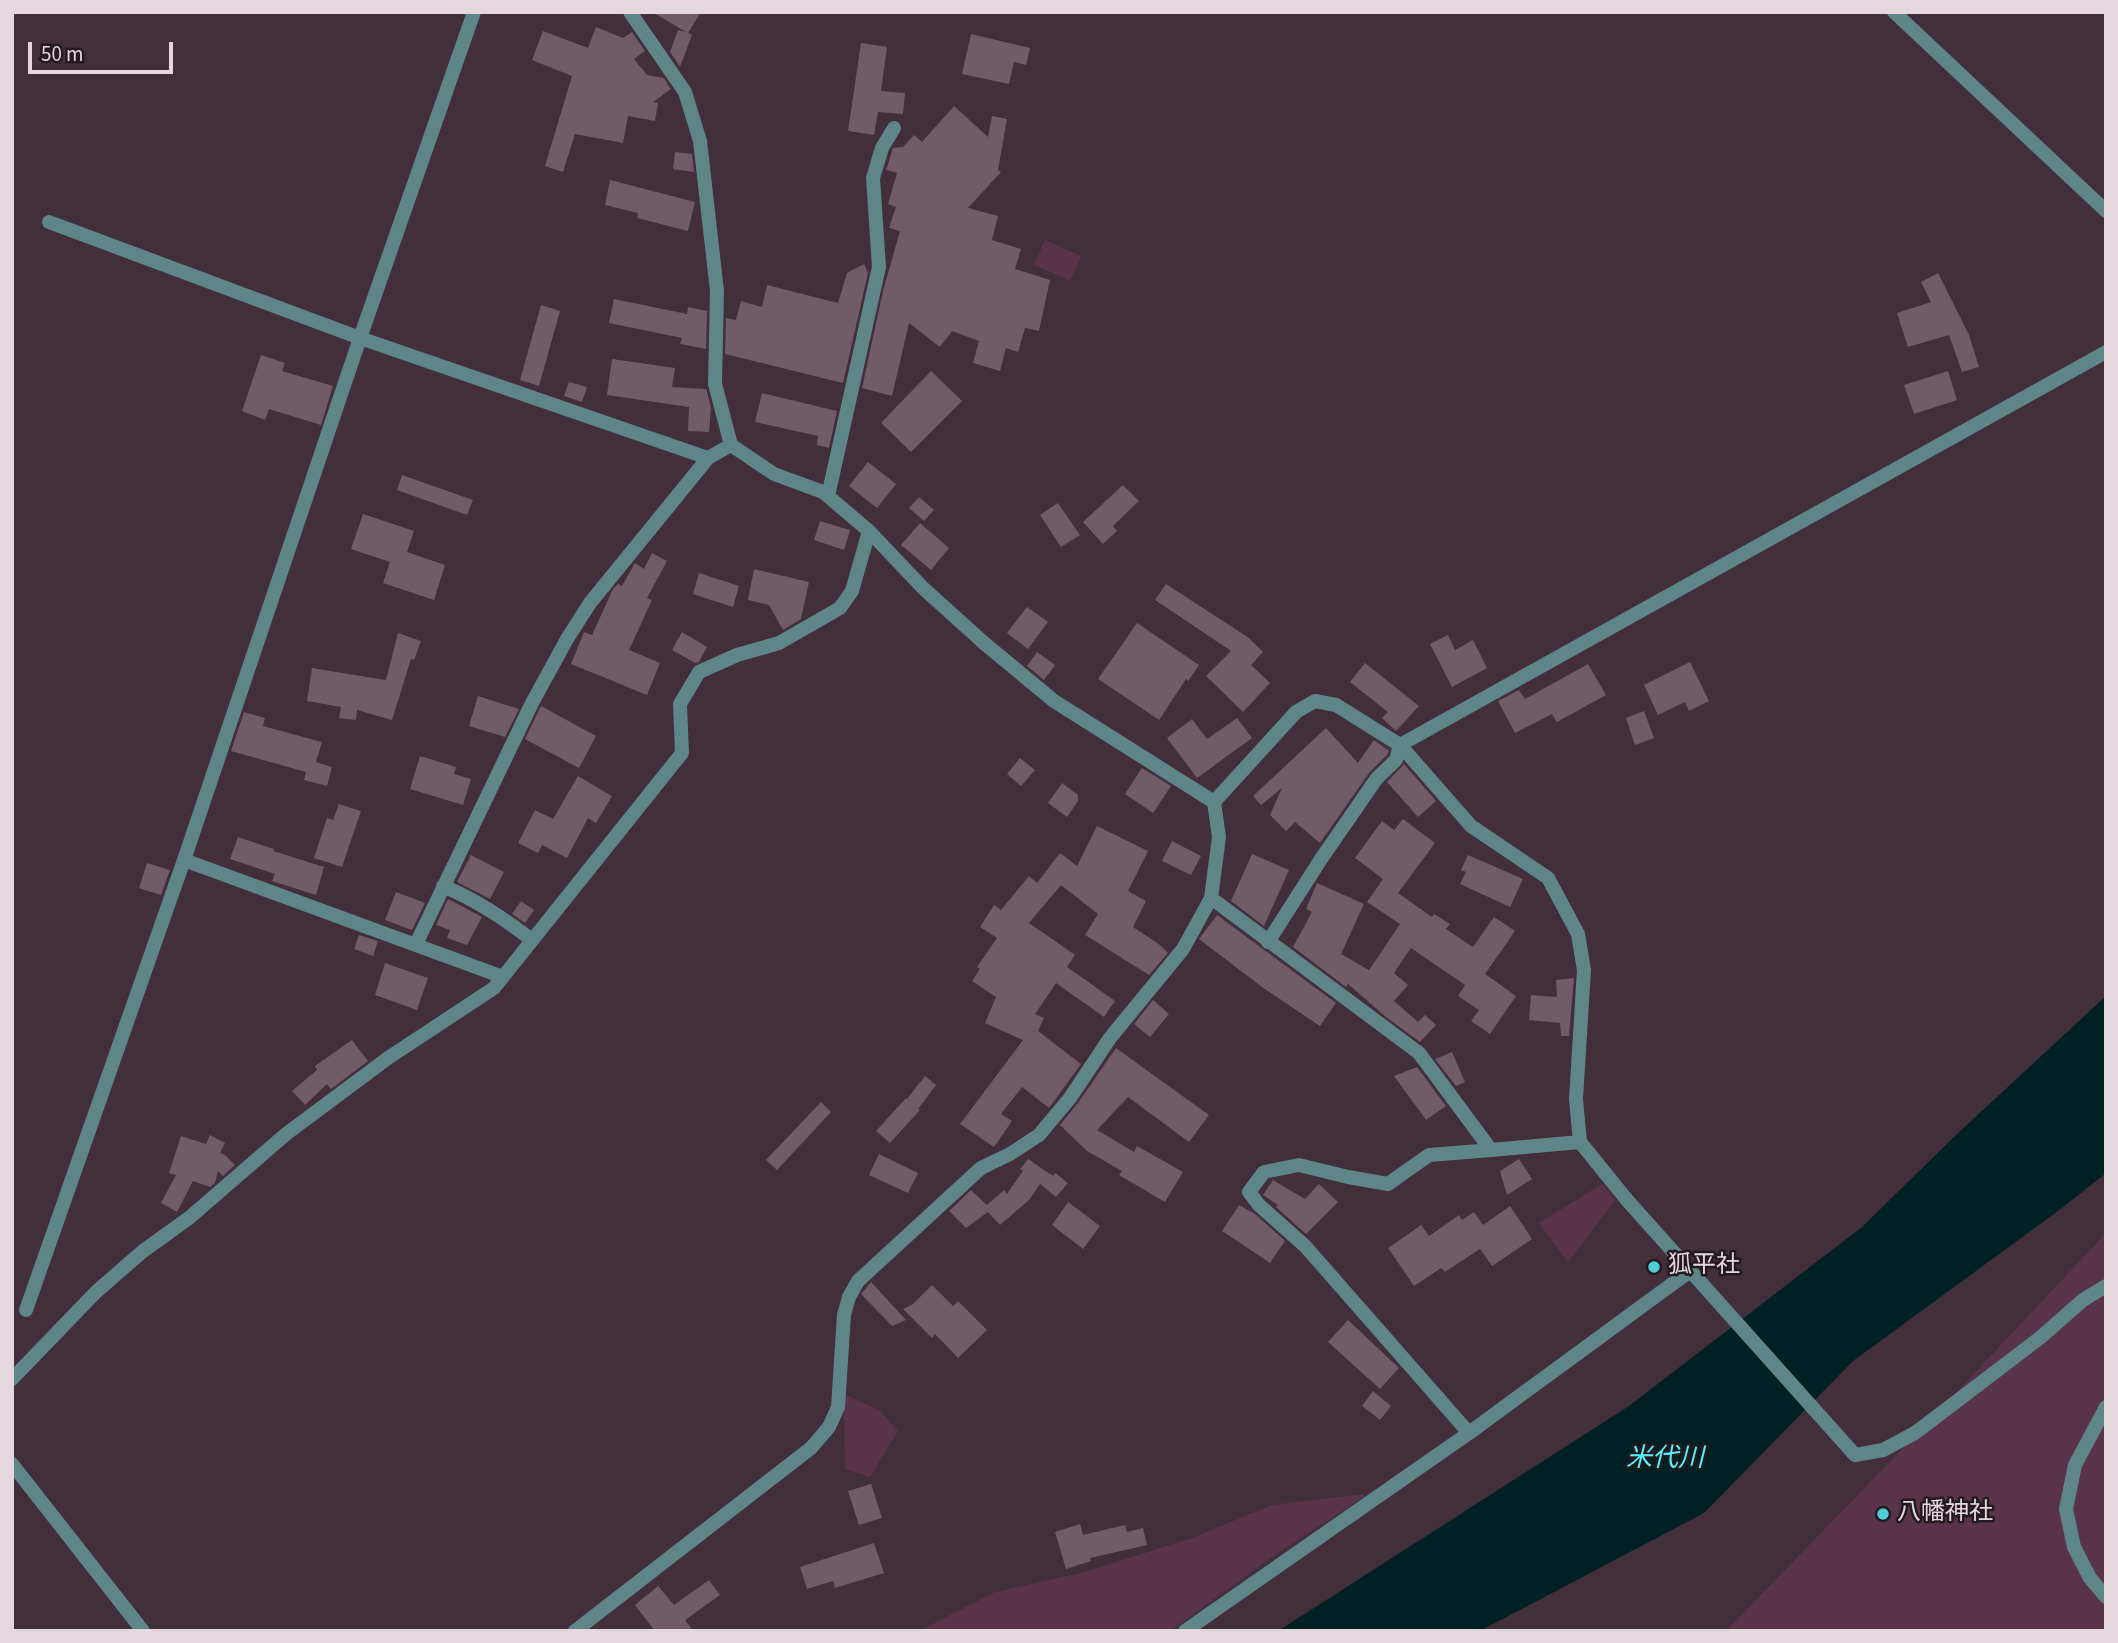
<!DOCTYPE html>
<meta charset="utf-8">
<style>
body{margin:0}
#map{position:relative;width:2118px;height:1643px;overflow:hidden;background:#422f3a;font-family:"Source Sans 3",sans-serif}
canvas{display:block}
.frame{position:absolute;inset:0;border:14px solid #e4d7de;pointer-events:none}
.scale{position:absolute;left:28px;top:42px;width:145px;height:32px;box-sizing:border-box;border:4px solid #e4d7de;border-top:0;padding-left:9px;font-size:21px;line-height:24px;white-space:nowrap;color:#e4d7de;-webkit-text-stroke:5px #231a1f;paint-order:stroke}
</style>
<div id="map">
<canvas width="2118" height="1643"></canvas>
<div class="frame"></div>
<div class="scale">50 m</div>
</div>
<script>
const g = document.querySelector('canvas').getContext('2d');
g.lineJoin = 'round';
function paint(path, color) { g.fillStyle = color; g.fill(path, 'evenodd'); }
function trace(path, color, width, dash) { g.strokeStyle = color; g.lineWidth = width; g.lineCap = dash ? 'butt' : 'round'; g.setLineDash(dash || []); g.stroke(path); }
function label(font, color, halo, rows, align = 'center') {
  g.font = font + ' "Source Sans 3","Noto Sans JP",sans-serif'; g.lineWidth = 5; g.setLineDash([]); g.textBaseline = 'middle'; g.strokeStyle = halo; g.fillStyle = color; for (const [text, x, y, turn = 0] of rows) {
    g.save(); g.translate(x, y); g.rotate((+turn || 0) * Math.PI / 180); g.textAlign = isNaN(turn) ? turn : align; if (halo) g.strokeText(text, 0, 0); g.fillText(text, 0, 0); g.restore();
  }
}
paint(new Path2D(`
 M1045,240L1081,256L1070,281L1034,265Z
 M1602,1184L1615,1200L1568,1262L1539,1223Z
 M2106,1233V1631H1726L1940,1410Z
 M844,1394L880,1411L898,1431L870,1477L845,1469Z
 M1364,1494V1497L1279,1552L1170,1631H919L995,1592L1085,1572L1192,1538L1272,1505Z`), '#593449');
paint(new Path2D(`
 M2106,996V1173L2062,1208L1853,1361L1704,1513L1480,1631H1278L1629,1406L1862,1227L1956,1135Z`), '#002124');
paint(new Path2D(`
 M652,12H701L688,33L692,35L680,67L670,52L678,30L686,32Z
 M596,27L623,38L632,32L645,51L634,59L647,75L664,78L671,89L653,102L658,103L655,121L628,116L623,143L575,134L563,172L545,166L572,76L532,60L543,31L588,48Z
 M971,34L1030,48L1026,65L1014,62L1009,84L962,74Z
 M861,43L887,47L881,91L905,93L903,114L878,112L874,135L848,131Z
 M954,106L988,137L992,116L1007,119L998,170L1001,172L968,208L998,216L992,240L1021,249L1015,269L1050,280L1039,331L1025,328L1018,352L1006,348L1000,371L973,363L979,341L952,331L940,347L909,323L892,396L862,388L883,291L900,231L889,228L896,207L888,204L897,173L886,170L893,148L903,147L914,135L922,142Z
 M675,152L692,154L694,172L673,169Z
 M610,180L695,202L688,231L637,218L638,213L605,205Z
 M864,264L868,273L843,383L725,354L726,318L736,320L741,301L762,307L767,285L838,303L847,273Z
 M1938,273L1969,335L1979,367L1962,372L1949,335L1908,347L1897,313L1931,302L1921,282Z
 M614,299L687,314L688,307L707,311L706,349L680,344L682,338L609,323Z
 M541,305L560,311L539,386L520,380Z
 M261,355L285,363L282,371L333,386L321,425L269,409L265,420L242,411Z
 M612,359L675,368L672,387L706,389L711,407L709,432L688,431L689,407L607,395Z
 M931,371L962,401L911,452L881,423Z
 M1948,371L1957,400L1914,414L1904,385Z
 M569,382L587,387L582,402L564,396Z
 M762,393L837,411L829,448L817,445L818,436L755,422Z
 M868,462L896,484L877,508L849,486Z
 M402,475L473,500L467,515L397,490Z
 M1123,485L1139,501L1113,526L1117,531L1103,544L1083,522Z
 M919,497L934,510L924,521L909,508Z
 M1058,503L1080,535L1061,547L1040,515Z
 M363,514L414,531L407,552L445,565L434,600L383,583L390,562L351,549Z
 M820,521L850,530L844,550L814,540Z
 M920,523L949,548L931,570L901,545Z
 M652,553L667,561L647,598L652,600L629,650L660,663L647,695L571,664L584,632L592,635L613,589L618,584L622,586L635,563L644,569Z
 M754,569L809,582L801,619L783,630L769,605L748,600Z
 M699,573L739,586L733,607L693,594Z
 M1166,584L1249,638L1263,652L1251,665L1270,683L1243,712L1206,676L1231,651L1155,600Z
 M1027,607L1048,622L1028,649L1007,633Z
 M1137,623L1199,665L1188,681L1186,679L1159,720L1098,679Z
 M682,632L707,647L699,662L695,663L672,650Z
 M398,633L421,641L414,660L411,659L392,720L357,710L356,720L339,718L341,707L307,701L312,668L386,680Z
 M1448,635L1455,650L1473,640L1487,668L1452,687L1430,644Z
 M1037,652L1055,665L1044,680L1027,666Z
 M1690,662L1709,701L1689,711L1685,702L1658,715L1644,685Z
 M1365,663L1419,706L1396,731L1382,718L1388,712L1350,682Z
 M1588,664L1606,695L1557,722L1552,714L1515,733L1498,701L1519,690L1525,699Z
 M478,696L519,709L505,737L469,726Z
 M541,706L596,736L579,768L525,739Z
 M1644,711L1654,738L1635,745L1626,718Z
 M244,712L265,718L263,726L322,742L316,762L332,767L327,786L304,780L306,772L231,751Z
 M1237,718L1252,738L1197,778L1167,738L1192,719L1207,739Z
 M1326,728L1358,763L1374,740L1389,751L1387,755L1369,773L1320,843L1295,822L1286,831L1270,815L1282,788L1261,805L1253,796Z
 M420,756L456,767L454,774L471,779L463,805L410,789Z
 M1020,758L1035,770L1021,786L1007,774Z
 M1404,764L1436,801L1418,817L1387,782Z
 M1142,768L1171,786L1153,813L1125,794Z
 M578,776L612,796L596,823L588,818L567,858L542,845L538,853L518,843L535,810L553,819Z
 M1062,783L1078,795V801L1067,817L1048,803Z
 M339,804L361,811L342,867L314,858L327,818L333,820Z
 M1403,819L1435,843L1398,893L1432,917L1434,914L1450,924L1446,929L1473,947L1494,917L1515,931L1485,974L1516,996L1490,1034L1471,1021L1479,1010L1458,996L1465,985L1411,948L1394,973L1408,985L1394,1001L1418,1022L1425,1015L1436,1025L1420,1042L1386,1017L1348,984L1346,987L1293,947L1312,912L1306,909L1317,883L1364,904L1341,954L1369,970L1400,924L1367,902L1383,879L1355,858L1382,821L1394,830Z
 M1097,826L1148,851L1128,891L1146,901L1133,927L1160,945L1168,953L1149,975L1085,935L1098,914L1061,885L1029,923L1075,955L1067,967L1115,1001L1104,1017L1056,983L1035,1014L1044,1018L1038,1031L1081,1064L1049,1108L1022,1087L1001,1114L1012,1121L994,1147L960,1124L1023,1040L985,1023L996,997L972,981L980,969L977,967L997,938L980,927L994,905L1001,910L1029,876L1037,883L1060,853L1077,866Z
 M238,837L274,849L273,851L324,867L316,895L272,881L275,874L230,859Z
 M1172,841L1201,856L1191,875L1162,861Z
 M1252,854L1289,870L1264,926L1231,901Z
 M471,855L504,872L490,899L457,882Z
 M1468,855L1523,879L1510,907L1460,884L1466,872L1461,870Z
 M147,863L170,870L161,895L139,888Z
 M396,892L425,903L412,930L385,920Z
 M448,899L482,917L467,945L447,938L450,930L436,925Z
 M521,901L534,910L525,923L512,914Z
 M1217,915L1336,1003L1320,1026L1262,987L1199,939Z
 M359,935L378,941L373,956L354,949Z
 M385,963L428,978L417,1010L375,995Z
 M1574,978L1569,1036H1561L1560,1023L1529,1020L1531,995L1557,997L1556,980Z
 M1153,1000L1169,1014L1150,1037L1134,1024Z
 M352,1040L368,1061L331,1089L327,1084L305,1105L292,1091L317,1070L315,1066Z
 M1116,1048L1209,1115L1189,1142L1128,1097L1097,1130L1134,1152L1137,1146L1183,1172L1165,1202L1119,1175L1122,1171L1087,1151L1060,1125L1078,1103Z
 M1452,1052L1465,1082L1456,1086L1435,1059Z
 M1417,1067L1446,1106L1426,1120L1394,1076Z
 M925,1076L936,1085L918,1109L920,1110L890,1143L876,1131L906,1098L907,1099Z
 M821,1102L831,1112L777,1170L766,1160Z
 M210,1135L225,1143L220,1153L225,1155L235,1165L223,1176L218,1171L215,1183L210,1187L193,1181L177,1212L161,1203L176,1175L169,1173L181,1136L206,1144Z
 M879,1154L918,1173L908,1193L869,1175Z
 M1028,1159L1053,1176L1055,1173L1068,1183L1056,1197L1040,1184L1029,1200L1000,1225L988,1212L966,1228L949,1211L971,1190L987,1205L1004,1190L1007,1194L1023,1171L1020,1169Z
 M1519,1159L1532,1179L1507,1195L1500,1171Z
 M1273,1180L1305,1199L1319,1184L1338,1202L1306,1234L1276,1207L1278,1205L1263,1195Z
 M1068,1202L1100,1226L1083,1249L1052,1225Z
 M1239,1205L1255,1214L1285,1241L1270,1263L1222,1231Z
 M1510,1206L1532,1239L1492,1266L1480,1249L1445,1272L1441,1268L1414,1286L1388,1248L1421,1225L1429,1236L1459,1215L1462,1220L1474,1212L1483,1225Z
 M871,1282L906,1320L892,1326L861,1294Z
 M932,1285L953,1306L958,1301L987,1330L958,1358L935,1334L932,1338L903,1309L913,1304Z
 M1348,1320L1399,1368L1380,1389L1328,1342Z
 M1373,1391L1391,1406L1380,1420L1362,1406Z
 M871,1484L882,1518L859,1525L848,1491Z
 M1080,1524L1083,1535L1125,1525L1127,1532L1143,1528L1147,1545L1090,1558L1091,1561L1066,1569L1055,1532Z
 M874,1543L884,1573L835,1588L833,1581L807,1589L800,1567Z
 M709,1580L720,1595L685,1620L693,1631H655L635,1605L658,1586L674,1605Z`), '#705b66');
trace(new Path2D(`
 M49,222L360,338L708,458
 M828,496L879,267L873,178L882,148L894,128
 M1214,802L1296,712L1315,701L1336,705L1400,745L1471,826L1548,878L1578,934L1584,970L1576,1099L1580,1142L1627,1200L1855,1455L1883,1450L1915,1433L2041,1337L2083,1300L2106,1286
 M184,860L503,977
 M443,886C478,901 503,918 532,940
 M1211,898L1419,1053L1491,1150L1580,1142
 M1268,942L1321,859L1377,778L1396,760L1400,745L2106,352
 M416,944L532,703L567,639L590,603L708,458L731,445
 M26,1310L184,860L360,338L474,12
 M12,1379L96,1292L143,1251L189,1218L286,1134L388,1058L494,988L682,753L680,704L699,672L737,655L779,643L840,608L852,591L869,531
 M2106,1407L2075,1465L2066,1509L2074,1547L2090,1578L2106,1597
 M1469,1433L1305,1246L1259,1205L1249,1192L1264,1172L1299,1165L1348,1177L1388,1184L1429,1155L1491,1150
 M12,1464L143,1631
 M575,1631L811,1448L829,1427L838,1407L844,1315L849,1297L858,1281L981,1168L1010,1154L1039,1135L1070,1098L1110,1038L1183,949L1211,898L1219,837L1214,802L1054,701L984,643L923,588L869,531L823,492L774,474L731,445L715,384L717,291L700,141L685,92L630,12
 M1185,1631L1469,1433L1690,1271`), '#5e8689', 14);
trace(new Path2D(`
 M1894,12L2106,211`), '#5e8689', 14);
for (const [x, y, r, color] of [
 [1654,1267,7,"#51ccd4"],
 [1883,1514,7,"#51ccd4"]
]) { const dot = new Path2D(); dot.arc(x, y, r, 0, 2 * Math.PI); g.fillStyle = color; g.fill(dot); trace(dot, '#231a1f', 2.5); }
label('24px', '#e4d7de', '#231a1f', [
 ["狐平社",1668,1267],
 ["八幡神社",1897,1514]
], 'left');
label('italic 26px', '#53f1fb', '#231a1f', [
 ["米代川",1665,1460]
]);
</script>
